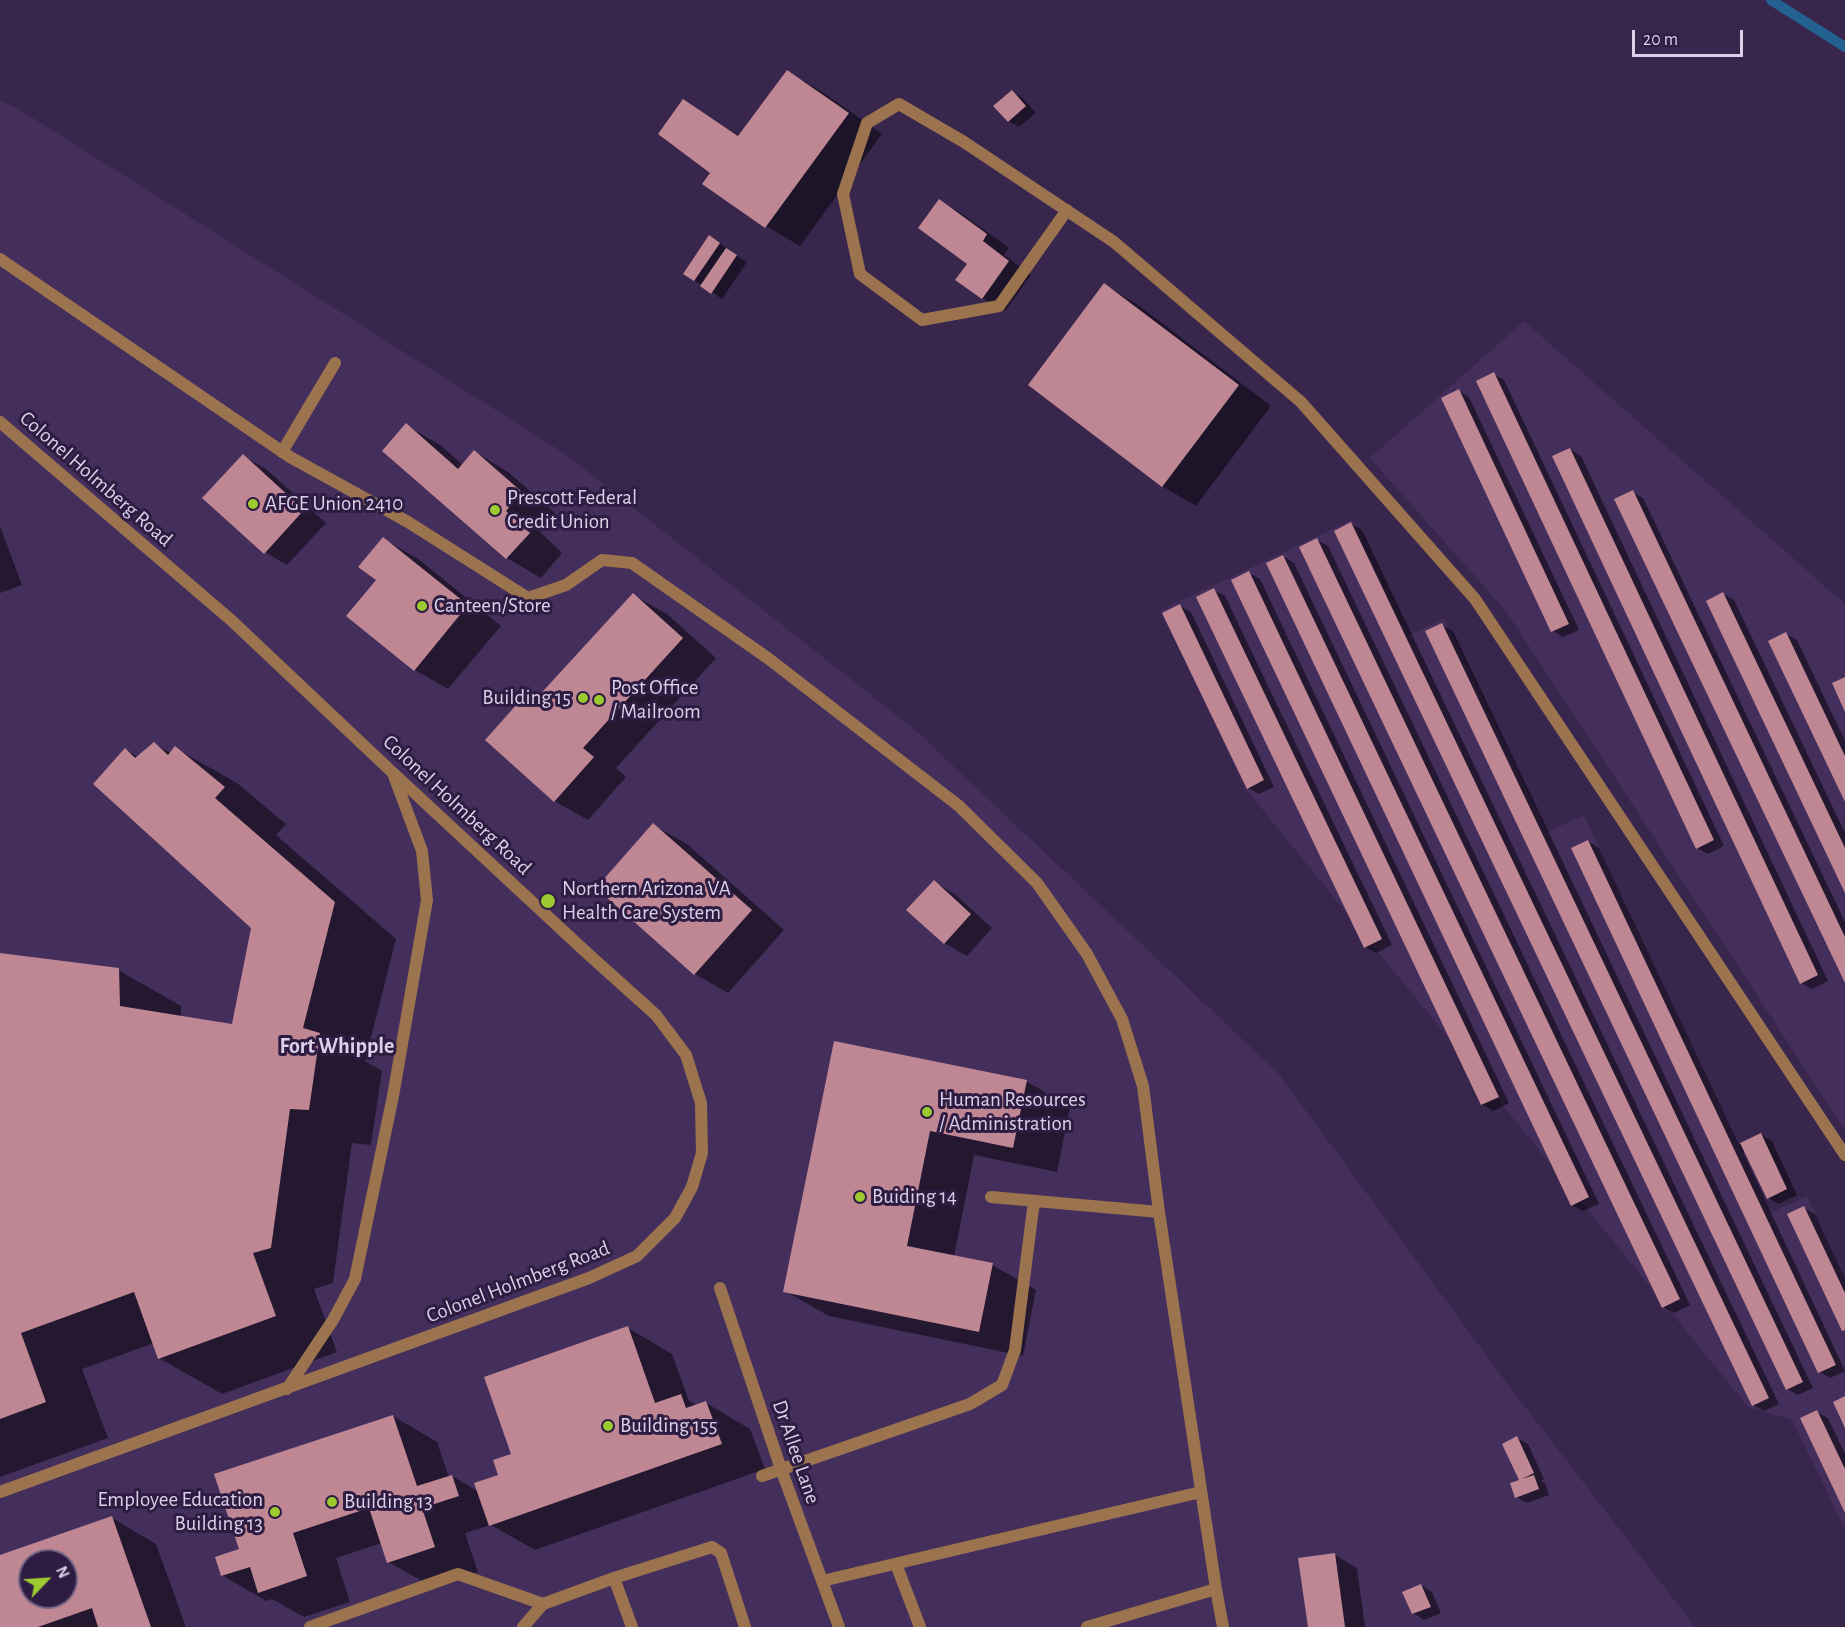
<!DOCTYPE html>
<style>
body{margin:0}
#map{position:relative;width:1845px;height:1627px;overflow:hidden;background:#39264d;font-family:"Alegreya Sans",sans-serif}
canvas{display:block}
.north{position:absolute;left:18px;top:1549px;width:60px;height:60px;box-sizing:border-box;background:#2f1c42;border:2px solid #736484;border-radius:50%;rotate:65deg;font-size:16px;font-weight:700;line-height:24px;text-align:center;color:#dad0e8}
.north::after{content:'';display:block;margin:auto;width:21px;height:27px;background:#9dca30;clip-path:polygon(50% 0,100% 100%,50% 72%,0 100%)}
.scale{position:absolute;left:1632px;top:30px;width:111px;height:27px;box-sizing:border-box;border:3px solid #dad0e8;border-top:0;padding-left:8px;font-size:18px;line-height:21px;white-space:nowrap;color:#dad0e8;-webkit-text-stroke:4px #2f1c42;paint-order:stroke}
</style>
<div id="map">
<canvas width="1845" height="1627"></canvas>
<div class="north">N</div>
<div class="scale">20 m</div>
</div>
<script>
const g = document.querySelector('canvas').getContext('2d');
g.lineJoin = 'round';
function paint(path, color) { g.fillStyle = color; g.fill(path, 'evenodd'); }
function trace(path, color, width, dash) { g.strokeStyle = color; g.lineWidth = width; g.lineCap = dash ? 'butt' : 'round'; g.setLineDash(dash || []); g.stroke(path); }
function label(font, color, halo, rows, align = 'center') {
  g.font = font + ' "Alegreya Sans",sans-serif'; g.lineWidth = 6; g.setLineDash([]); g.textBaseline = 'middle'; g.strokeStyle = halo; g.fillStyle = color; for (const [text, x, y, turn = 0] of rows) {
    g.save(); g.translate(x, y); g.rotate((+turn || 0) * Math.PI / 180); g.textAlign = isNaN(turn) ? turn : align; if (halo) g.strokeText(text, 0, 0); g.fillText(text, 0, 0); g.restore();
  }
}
paint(new Path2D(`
 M0,101L17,108L564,453L914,729L1278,1073L1506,1382L1695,1627H0ZM30,1561H66V1597H30Z
 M1524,321L1845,604V1130L1506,611L1370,458Z
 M1352,520L1407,636L1444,619L1547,832L1584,815L1770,1213L1807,1196L1845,1277V1529L1792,1420L1748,1407L1245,788L1161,610Z`), '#442e5b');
paint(new Path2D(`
 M788,72L821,91L882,134L800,246L766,226L705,184L712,172L684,101L740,136Z
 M1012,92L1023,98L1036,113L1019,127L1008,121Z
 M940,201L962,214L1009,248L1004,255L1031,275L1005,311L982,298L969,263Z
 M720,243L729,251L747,262L722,299L694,280Z
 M1105,285L1138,305L1271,406L1196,506L1162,486Z
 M1493,374L1504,380L1724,846L1708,854L1697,848Z
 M1459,391L1469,397L1579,630L1563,637L1553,631Z
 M406,425L440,445L463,465L475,452L508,472L555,513L539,531L562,553L541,578L507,558L384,450Z
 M1570,449L1581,456L1828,981L1812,989L1801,983Z
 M243,456L266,469L326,523L287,565L265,552Z
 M1632,492L1643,498L1845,922V980Z
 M1351,524L1362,530L1779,1404L1764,1411L1753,1405Z
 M0,526L22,585L0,593Z
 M383,539L417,558L501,626L448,689L415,670L349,616L378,580Z
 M1317,540L1328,546L1690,1305L1674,1313L1663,1307Z
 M1283,556L1294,563L1599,1204L1583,1211L1572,1205Z
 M1249,573L1260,579L1509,1103L1493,1111L1482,1104Z
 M1214,590L1225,596L1392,945L1376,953L1365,947Z
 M1723,594L1734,600L1845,833V890Z
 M633,595L667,614L716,658L616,768L626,777L588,820L554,801L527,696L536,702Z
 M1180,606L1191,612L1274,787L1259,794L1248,788Z
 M1442,625L1453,631L1813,1388L1798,1395L1787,1389Z
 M1786,634L1797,640L1845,741V798Z
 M154,744L171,753L175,748L237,783L286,824L276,835L396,939L365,1061L382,1071L371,1145L352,1143L333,1283L314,1289L337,1352L222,1394L159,1358L154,1343L82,1369L108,1438L0,1477V954L118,970L181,1006V1017L233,1025L253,927L126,750L138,757Z
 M653,825L687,844L784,930L728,993L695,974Z
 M1588,841L1599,848L1739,1145L1761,1135L1772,1141L1797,1195L1779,1204L1768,1198L1745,1152L1743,1153L1845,1371L1830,1378L1820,1372Z
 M934,882L956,895L992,928L967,956L944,943Z
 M835,1043L1026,1081L1070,1107L1057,1172L974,1155L954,1257L992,1265L1036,1290L1023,1356L829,1316L785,1291Z
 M1804,1208L1815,1214L1845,1278V1331Z
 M628,1328L672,1354L689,1401L698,1406L706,1403L750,1429L765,1469L535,1550L491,1525L465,1533L478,1572L433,1587L388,1562L382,1543L336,1558L350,1602L304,1617L272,1599L266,1601L222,1575L241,1550L393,1416L437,1442L449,1477L452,1476L479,1492L500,1475L513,1455Z
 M1817,1412L1828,1418L1845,1454V1510Z
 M1517,1438L1528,1444L1544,1479L1541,1481L1545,1483L1549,1495L1527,1503L1516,1497L1521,1481Z
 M112,1518L156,1544L186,1627H0V1557ZM30,1561H66V1597H30Z
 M1335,1555L1357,1568L1365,1627H1309Z
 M1421,1585L1432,1592L1441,1613L1424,1620L1413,1613Z`), '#0007');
trace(new Path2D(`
 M1771,0L1845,47`), '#226190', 10);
paint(new Path2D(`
 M787,70L849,113L765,228L702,184L710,173L658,134L683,99L738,136Z
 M1012,90L1026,106L1008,122L993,106Z
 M939,199L987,234L983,241L1009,261L982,299L955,280L967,264L918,228Z
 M709,235L720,243L694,281L683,274Z
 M726,248L737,255L711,294L700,286Z
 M1104,283L1239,385L1162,487L1028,385Z
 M1494,372L1714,840L1696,849L1476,381Z
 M1459,389L1569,624L1551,632L1441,398Z
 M406,423L458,469L474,450L522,492L506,511L530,533L506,559L382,451Z
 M1570,448L1818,975L1800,984L1552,456Z
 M243,454L304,510L264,554L202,498Z
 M1633,490L1845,937V983L1614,499Z
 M1351,522L1769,1398L1752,1406L1334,531Z
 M383,537L468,605L414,671L346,616L376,580L358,567Z
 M1317,538L1680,1299L1662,1308L1299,547Z
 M1283,555L1589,1197L1571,1206L1266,563Z
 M1249,571L1499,1097L1481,1105L1231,580Z
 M1214,588L1382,939L1364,948L1196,597Z
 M1723,592L1845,848V893L1706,601Z
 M633,593L683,638L583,748L594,757L554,802L485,740L526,694L534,701Z
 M1180,604L1264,780L1247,789L1162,613Z
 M1442,623L1803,1382L1786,1390L1425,631Z
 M1786,632L1845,756V802L1768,641Z
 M1845,677V712L1832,683Z
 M154,742L168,755L175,746L225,787L215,798L335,902L303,1028L320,1033L309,1110L290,1109L271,1248L253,1253L276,1316L158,1359L134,1292L21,1333L46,1402L0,1419V953L119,968L120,1006L232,1024L251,928L93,784L125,748L135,758Z
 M653,823L752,910L694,975L596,888Z
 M1588,840L1836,1365L1818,1373L1571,848Z
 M934,880L971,914L944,944L906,910Z
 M834,1041L1027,1080L1013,1148L930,1131L907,1246L993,1263L979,1332L783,1292Z
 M1761,1133L1787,1189L1767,1199L1740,1143Z
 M1804,1206L1845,1293V1330L1842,1331L1787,1214Z
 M628,1326L655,1403L681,1394L686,1408L706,1401L722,1444L489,1526L474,1483L498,1475L493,1460L511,1454L484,1377Z
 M1845,1396V1428L1833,1402Z
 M1817,1410L1845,1469V1513L1800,1418Z
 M393,1415L417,1486L452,1475L459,1496L422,1508L435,1547L387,1563L369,1508L293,1533L307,1576L258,1593L250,1567L221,1576L215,1557L239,1549L214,1474Z
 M1517,1436L1534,1473L1522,1479L1534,1475L1539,1489L1515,1498L1510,1483L1519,1480L1502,1444Z
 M112,1516L151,1627H98L92,1608L38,1627H0V1555ZM30,1561H66V1597H30Z
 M1335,1553L1345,1627H1308L1298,1558Z
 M1421,1584L1431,1607L1412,1614L1402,1592Z`), '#bf8793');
trace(new Path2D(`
 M1067,210L999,306L922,320L860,274L843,194L867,123L899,104L964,142L1114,242L1301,402L1475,599L1845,1155
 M0,259L290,457L408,522L528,598L566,585L602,560L632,563L769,659L959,806L1037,883L1087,954L1122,1019L1143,1086L1159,1212L1216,1589L1223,1627
 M0,422L231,620L392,772L587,953L656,1015L686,1055L701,1103L702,1153L692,1187L675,1218L637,1256L589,1278L0,1492
 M282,452L335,363
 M991,1197L1159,1212
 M720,1288L781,1469L839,1627
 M287,1389L333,1320L355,1279L393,1096L427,900L422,851L394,776
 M762,1476L970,1404L1002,1385L1015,1350L1034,1201
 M896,1564L920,1627
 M614,1578L632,1627
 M822,1581L1201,1492
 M310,1627L458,1574L543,1604
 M523,1627L543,1604L614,1578L712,1547L721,1553L745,1627
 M1087,1627L1216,1589`), '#9b744f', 12);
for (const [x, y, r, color] of [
 [253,504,6,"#9dca30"],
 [495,510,6,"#9dca30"],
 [422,606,6,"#9dca30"],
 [583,698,6,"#9dca30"],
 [599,700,6,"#9dca30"],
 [548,901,8,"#9dca30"],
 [927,1112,6,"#9dca30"],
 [860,1197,6,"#9dca30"],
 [608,1426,6,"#9dca30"],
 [332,1502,6,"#9dca30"],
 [275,1512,6,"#9dca30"]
]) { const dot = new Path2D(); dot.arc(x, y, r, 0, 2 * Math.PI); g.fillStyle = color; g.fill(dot); trace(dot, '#2f1c42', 2); }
label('21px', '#dad0e8', '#2f1c42', [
 ["Colonel Holmberg Road",96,479,41],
 ["Colonel Holmberg Road",457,805,43],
 ["Colonel Holmberg Road",518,1282,-21],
 ["Dr Allee Lane",796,1452,71]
]);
label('21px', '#dad0e8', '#2f1c42', [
 ["Prescott Federal",507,498],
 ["Credit Union",507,522],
 ["AFGE Union 2410",265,504],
 ["Canteen/Store",434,606],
 ["Post Office",611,688],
 ["/ Mailroom",611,712],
 ["Building 15",571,698,"right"],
 ["Northern Arizona VA",562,889],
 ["Health Care System",562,913],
 ["Human Resources",939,1100],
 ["/ Administration",939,1124],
 ["Buiding 14",872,1197],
 ["Building 155",620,1426],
 ["Employee Education",263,1500,"right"],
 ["Building 13",263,1524,"right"],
 ["Building 13",344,1502]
], 'left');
label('bold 22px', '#dad0e8', '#2f1c42', [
 ["Fort Whipple",337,1046]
]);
</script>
